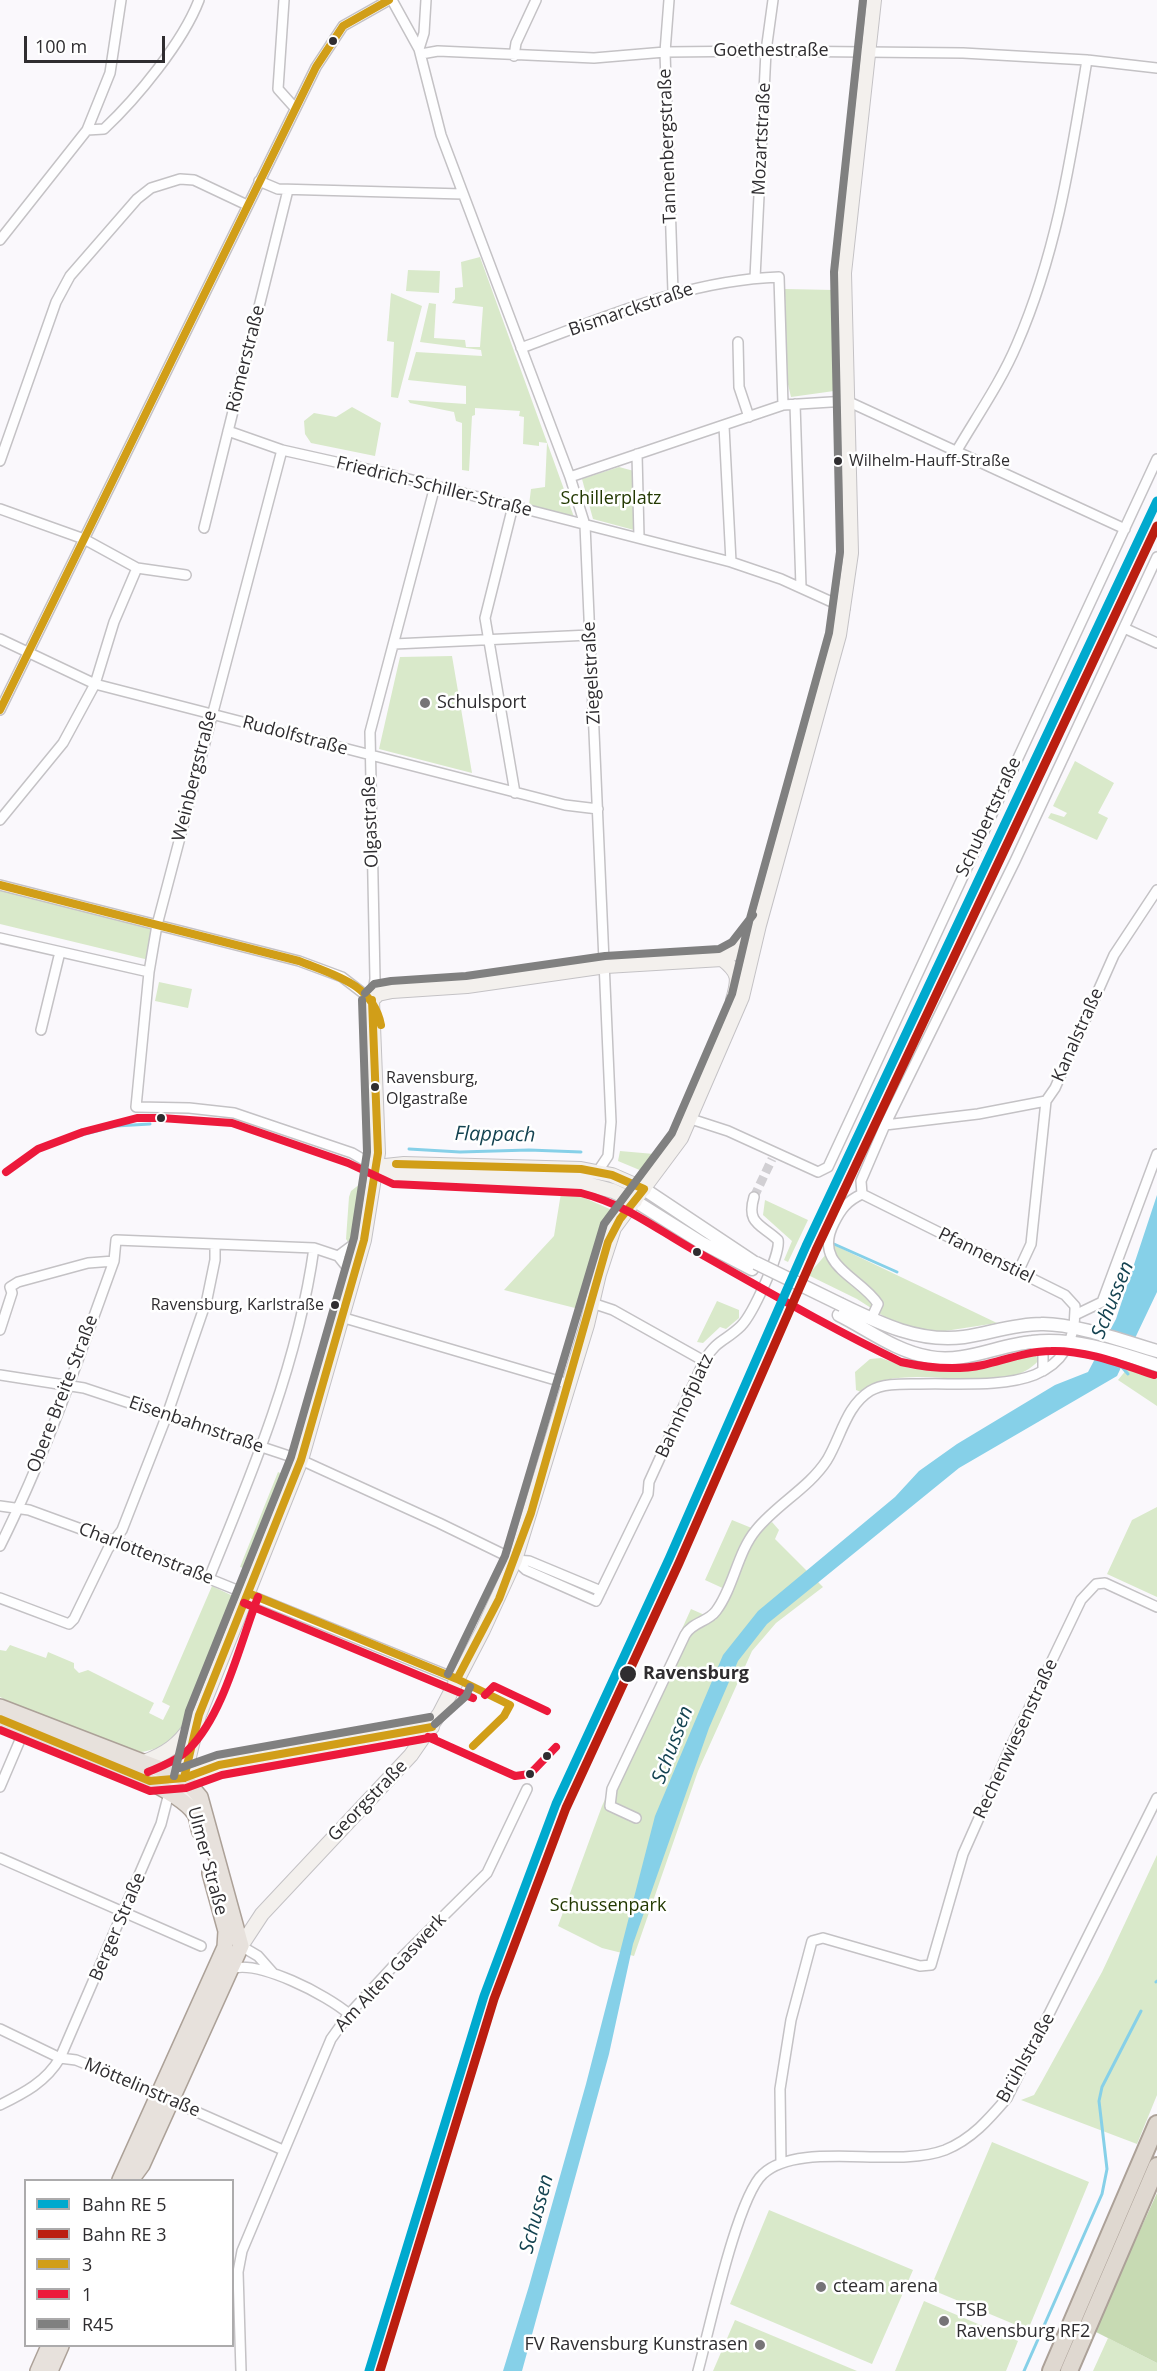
<!DOCTYPE html>
<meta charset="utf-8">
<style>
body{margin:0}
#map{position:relative;width:1157px;height:2371px;overflow:hidden;background:#faf8fc;font-family:"Open Sans",sans-serif}
canvas{display:block}
.legend{position:absolute;left:24px;top:2179px;width:210px;height:168px;box-sizing:border-box;background:#fff;border:2px solid #acabac;margin:0;padding:8px 10px;list-style:none;font-size:18px;color:#2f2d30}
.legend li{display:flex;align-items:center;gap:12px;height:30px}
.legend b{width:30px;border:2px solid #acabac}
.scale{position:absolute;left:24px;top:36px;width:141px;height:27px;box-sizing:border-box;border:3px solid #2f2d30;border-top:0;padding-left:8px;font-size:18px;line-height:21px;white-space:nowrap;color:#2f2d30;-webkit-text-stroke:4px #fff;paint-order:stroke}
</style>
<div id="map">
<canvas width="1157" height="2371"></canvas>
<ul class="legend">
<li><b style="height:8px;background:#00a9ce"></b>Bahn RE 5</li>
<li><b style="height:8px;background:#bb1e10"></b>Bahn RE 3</li>
<li><b style="height:8px;background:#d19e18"></b>3</li>
<li><b style="height:8px;background:#ec193b"></b>1</li>
<li><b style="height:8px;background:#808080"></b>R45</li>
</ul>
<div class="scale">100 m</div>
</div>
<script>
const g = document.querySelector('canvas').getContext('2d');
g.lineJoin = 'round';
function paint(path, color) { g.fillStyle = color; g.fill(path, 'evenodd'); }
function trace(path, color, width, dash) { g.strokeStyle = color; g.lineWidth = width; g.lineCap = dash ? 'butt' : 'round'; g.setLineDash(dash || []); g.stroke(path); }
function label(font, color, halo, rows, align = 'center') {
  g.font = font + ' "Open Sans",sans-serif'; g.lineWidth = 5; g.setLineDash([]); g.textBaseline = 'middle'; g.strokeStyle = halo; g.fillStyle = color; for (const [text, x, y, turn = 0] of rows) {
    g.save(); g.translate(x, y); g.rotate((+turn || 0) * Math.PI / 180); g.textAlign = isNaN(turn) ? turn : align; if (halo) g.strokeText(text, 0, 0); g.fillText(text, 0, 0); g.restore();
  }
}
paint(new Path2D(`
 M480,257L574,517L529,505L531,489L545,487L547,443L539,442V446L523,444L524,417L519,416L520,411L475,408V415L472,416L469,471L462,470V423L456,421L454,412L410,403L408,400L466,404V386L408,380L416,352L482,356L481,350L420,342L429,303L436,304L434,338L465,340L466,347H480L483,307L452,303L455,299V288L463,287L461,262Z
 M408,270L440,271L439,293L406,291Z
 M785,289L834,290V391L791,397L786,376Z
 M391,293L422,306L398,398L391,397L394,342L387,341Z
 M352,407L381,423L375,456L311,443L305,434L304,421L314,413L336,417Z
 M619,467L634,471V530L593,519L582,479Z
 M452,656L472,773L379,749L400,657Z
 M1075,761L1114,783L1098,813L1108,818L1097,840L1048,818L1051,813L1064,817L1067,813L1053,806Z
 M0,889L154,927L149,960L0,924Z
 M159,982L192,989L188,1008L155,1001Z
 M620,1151L654,1154L642,1171L618,1161Z
 M360,1184L367,1185C363,1202 359,1226 351,1242H348L346,1239L349,1197L351,1191Z
 M561,1193L580,1196L612,1210L579,1309L504,1290L554,1236Z
 M765,1200L808,1220L788,1262L784,1260L792,1241L763,1215Z
 M834,1245L997,1323L932,1333L899,1326L857,1299L808,1275Z
 M717,1301L739,1310V1318L726,1329L720,1327L703,1343L697,1342Z
 M1027,1351L1035,1352L1038,1361C1002,1402 901,1356 861,1392L856,1390L855,1372L870,1359L881,1358L909,1368L934,1371L960,1370Z
 M1127,1369L1157,1378V1406L1118,1380Z
 M278,1472L286,1476L249,1570L240,1567Z
 M1157,1507V1597L1107,1574L1132,1520Z
 M732,1520L759,1531L772,1522L779,1530L775,1539L823,1587L776,1623L752,1651L698,1771L634,1956L602,1948L558,1926L602,1806L691,1609L716,1620V1600L729,1591L705,1580Z
 M212,1586L235,1597C223,1630 200,1718 175,1738C165,1746 154,1750 141,1752L27,1711L0,1697V1650L6,1651L10,1645L46,1658L48,1652L74,1663V1668L79,1673L88,1670L154,1703L149,1713L163,1720L170,1706L162,1702Z
 M1157,1855V2095L1137,2144L1021,2100L1034,2095L1042,2081L1102,1972Z
 M992,2142L1089,2182L1028,2330L930,2289Z
 M769,2210L913,2270L872,2364L730,2304Z
 M924,2301L1018,2341L1006,2371H895Z
 M735,2320L857,2371H713Z
 M1108,2338L1157,2363V2371H1093Z`), '#d9e9ca');
paint(new Path2D(`
 M1157,2193V2363L1094,2331Z`), '#c7dab3');
paint(new Path2D(`
 M1157,1195V1292L1117,1376L959,1468L767,1624L738,1661L709,1728L633,1944L609,2054L522,2371H503L529,2286L586,2084L655,1816L723,1655L758,1611L895,1497L919,1471L957,1444L1055,1385L1088,1372L1116,1319Z`), '#86d0e8');
trace(new Path2D(`
 M70,1138L116,1126L150,1124
 M409,1149L460,1152L529,1150L581,1152
 M834,1244L897,1272
 M1119,1364L1128,1374
 M1156,1982L1157,1981
 M1024,2371L1102,2194L1107,2169L1099,2101L1102,2087L1141,2011`), '#86d0e8', 3);
trace(new Path2D(`
 M754,1197L772,1159`), '#d1cfd3', 9, [9, 4.5]);
const minor = new Path2D(`
 M284,0L278,89L295,108
 M392,0L419,49L441,135L570,477L585,525L611,1122L608,1156L598,1171
 M669,0L665,52L673,292
 M419,49L424,33L426,0
 M421,54L438,51L594,58L665,52L766,51L963,53L1087,60L1157,68
 M514,56L516,43L536,0
 M87,130L110,73L121,0
 M259,181L278,189L463,194
 M0,240L87,130L104,129C137,98 183,42 199,0
 M755,278L766,51L773,0
 M738,342L739,387L749,417
 M521,348C606,317 688,280 779,277L783,405
 M795,404L801,587
 M724,426L731,562
 M228,431L282,450L385,473L731,562L781,579L845,608
 M282,450L157,925L149,972L136,1107L189,1108L234,1113L352,1153L376,1167
 M956,452C977,416 1001,382 1017,344C1057,252 1071,157 1087,60
 M637,454L639,537
 M0,461L56,302L70,276L137,199L151,188L180,179L194,180L247,205
 M570,477L783,405L847,401L1125,529
 M513,506L485,618L515,793
 M0,509L84,539L137,568L186,575
 M204,528L288,190
 M1124,628L1157,643
 M0,639L95,684L565,805L598,809
 M394,644L590,635
 M0,710L316,67L343,26L389,0
 M0,820L63,743L95,684L114,622L137,568
 M0,885L299,961L342,977L372,1000
 M0,938L149,972
 M372,1000L375,979L370,732L435,486
 M41,1030L60,952
 M691,1119L728,1131L818,1172L828,1167L1157,459
 M885,1125L978,1114L1046,1101L1055,1088L1114,955L1157,890
 M862,1194L861,1181L885,1125L1015,861L1157,557
 M862,1194C847,1201 841,1209 834,1223C812,1266 860,1276 878,1304L871,1319
 M338,1256L354,1244L362,1230
 M1018,1272L1031,1244L1046,1101
 M592,1303L613,1310L704,1361
 M1075,1315L1102,1302L1157,1154
 M341,1317L569,1384
 M0,1330L12,1293L10,1287L18,1282L88,1263L114,1261
 M1030,1342L1043,1351V1371
 M0,1375L84,1388L301,1460L439,1523L515,1560L526,1570L596,1601L648,1494L649,1482L704,1361C717,1339 726,1341 741,1326C752,1315 781,1254 778,1240C761,1224 746,1224 754,1197
 M0,1506L29,1510L133,1548L457,1679
 M0,1546C46,1454 79,1357 114,1261L116,1240L314,1248L338,1256L354,1276
 M515,1560L529,1561L601,1591
 M209,1578C253,1471 298,1363 314,1248
 M0,1598L69,1624L74,1619L108,1549L122,1530L167,1415L207,1299L215,1260V1244
 M0,1787L26,1726
 M636,1818L610,1806L612,1789L685,1635C692,1622 708,1622 716,1611C734,1587 737,1553 756,1530C777,1504 809,1488 827,1460C841,1437 846,1406 870,1391C883,1383 903,1384 919,1384C984,1382 1077,1398 1075,1306L1065,1295L862,1194
 M0,1858L201,1946
 M241,1946L258,1956L273,1973
 M230,1969C258,1959 327,1995 349,2014
 M0,2029L60,2058L76,2060L113,2075L283,2150
 M0,2105C24,2093 46,2082 60,2058L161,1824L169,1793
 M781,2163L780,2089L791,2020L812,1941L823,1938L920,1966L931,1965L963,1854L1010,1748L1081,1600L1096,1584L1105,1583L1157,1607
 M241,2371L238,2272L242,2251L331,2039L349,2014L397,1962L487,1873L527,1789
 M698,2371C709,2331 737,2197 763,2174C799,2140 895,2169 945,2150C972,2139 989,2119 1007,2098L1157,1798`);
const tertiary = new Path2D(`
 M644,1189L755,1263
 M635,1201L702,1243L752,1269
 M842,1305C881,1324 920,1343 964,1337C990,1333 1015,1324 1041,1324C1073,1323 1126,1342 1157,1351
 M839,1315C869,1330 895,1351 929,1357C964,1364 998,1345 1032,1342C1074,1337 1117,1352 1157,1365`);
const secondary = new Path2D(`
 M722,959C740,973 739,979 733,1000
 M376,1167L404,1164L581,1169L612,1175L644,1189
 M378,1168L395,1174L583,1183L613,1191L635,1201
 M144,1762C165,1754 179,1745 191,1726
 M150,1781L184,1778L219,1765L432,1727
 M195,1815L184,1778L199,1715L301,1460L364,1240L378,1153L372,1000L378,994L392,991L467,986L606,966L722,959L739,950L756,930
 M241,1946L262,1914L411,1755L440,1713L483,1630L515,1560L587,1325L599,1274L614,1228L681,1138L742,997L759,925L839,635L851,553L844,273L874,0`);
const primary = new Path2D(`
 M0,1707L184,1778L200,1797L236,1928L241,1946L142,2165L131,2180
 M0,1719C41,1739 174,1781 195,1814C198,1819 198,1827 200,1832
 M120,2180L225,1947L226,1931L210,1873
 M38,2371L49,2346
 M50,2371L61,2346`);
const trunk = new Path2D(`
 M1051,2371L1157,2124
 M1069,2371L1157,2166`);
trace(minor, '#c4c2c5', 12);
trace(tertiary, '#c4c2c5', 15);
trace(secondary, '#c4c2c5', 16);
trace(primary, '#aca198', 18);
trace(trunk, '#aca198', 20);
trace(minor, '#fefeff', 9);
trace(tertiary, '#fefeff', 12);
trace(secondary, '#f3f0ed', 14);
trace(primary, '#e7e1dc', 15);
trace(trunk, '#dfd8d0', 16);
const tertiaryBridge = new Path2D(`
 M756,1263L842,1305`);
trace(tertiaryBridge, '#c4c2c5', 15, []);
trace(tertiaryBridge, '#fefeff', 12);
trace(new Path2D(`
 M0,710L316,67L343,26L389,0
 M0,885L299,961C334,975 373,984 381,1025
 M396,1164L581,1169L612,1175L644,1189
 M248,1593L457,1679L510,1705
 M457,1679L499,1599L531,1513L608,1242L620,1219L644,1189
 M0,1719L150,1781L184,1778L219,1765L432,1727
 M473,1746L504,1716L510,1705
 M184,1778L199,1715L301,1460L364,1240L378,1153L372,1000`), '#d19e18', 8);
trace(new Path2D(`
 M6,1172L38,1149L83,1132L137,1118H161L232,1123L348,1163L393,1184L581,1193C630,1206 657,1230 699,1253C765,1290 832,1329 901,1362C928,1368 955,1371 983,1365C1005,1360 1028,1351 1051,1351C1086,1350 1121,1364 1154,1375
 M244,1603L473,1698
 M485,1695L494,1686L547,1711
 M0,1730L150,1791L186,1788L222,1775L434,1737
 M428,1737L515,1776L530,1774L556,1747
 M148,1772C162,1766 178,1760 189,1749C224,1714 240,1643 258,1597`), '#ec193b', 8);
trace(new Path2D(`
 M365,993L374,984L391,981L466,976L605,956L719,949L732,942L753,915
 M448,1674L505,1556L604,1224L672,1133L732,994L749,922L829,633L840,552L834,272L863,0
 M435,1724L466,1696L470,1687
 M180,1768L217,1755L430,1717
 M174,1776L189,1711L291,1457L354,1238L367,1152L362,1000`), '#808080', 8);
trace(new Path2D(`
 M369,2371L484,1996L556,1804L669,1559L806,1246L1157,501`), '#00a9ce', 9);
trace(new Path2D(`
 M380,2371L494,1999L566,1808L679,1563L816,1250L1157,526`), '#bb1e10', 9);
for (const [x, y, r, color] of [
 [333,41,5,"#2f2d30"],
 [838,461,5,"#2f2d30"],
 [425,703,6,"#767477"],
 [375,1087,5,"#2f2d30"],
 [161,1118,5,"#2f2d30"],
 [697,1252,5,"#2f2d30"],
 [335,1305,5,"#2f2d30"],
 [628,1674,9,"#2f2d30"],
 [547,1756,5,"#2f2d30"],
 [530,1774,5,"#2f2d30"],
 [821,2287,6,"#767477"],
 [944,2321,6,"#767477"],
 [760,2345,6,"#767477"]
]) { const dot = new Path2D(); dot.arc(x, y, r, 0, 2 * Math.PI); g.fillStyle = color; g.fill(dot); trace(dot, '#fff', 2); }
label('16px', '#2f2d30', '#fff', [
 ["Wilhelm-Hauff-Straße",849,461],
 ["Ravensburg,",386,1078],
 ["Olgastraße",386,1099],
 ["Ravensburg, Karlstraße",324,1305,"right"]
], 'left');
label('18px', '#2f2d30', '#fff', [
 ["Goethestraße",771,51],
 ["Mozartstraße",762,139,-87],
 ["Tannenbergstraße",668,146,-92],
 ["Bismarckstraße",631,310,-19],
 ["Römerstraße",246,359,-76],
 ["Friedrich-Schiller-Straße",434,487,14],
 ["Ziegelstraße",592,673,-93],
 ["Rudolfstraße",295,736,15],
 ["Weinbergstraße",195,776,-76],
 ["Schubertstraße",989,817,-65],
 ["Olgastraße",371,822,-92],
 ["Kanalstraße",1078,1035,-66],
 ["Pfannenstiel",986,1256,26],
 ["Obere Breite Straße",63,1394,-69],
 ["Bahnhofplatz",685,1406,-65],
 ["Eisenbahnstraße",196,1425,19],
 ["Charlottenstraße",146,1554,21],
 ["Rechenwiesenstraße",1016,1739,-65],
 ["Georgstraße",368,1801,-46],
 ["Ulmer Straße",207,1861,75],
 ["Berger Straße",118,1927,-67],
 ["Am Alten Gaswerk",391,1973,-47],
 ["Brühlstraße",1026,2058,-61],
 ["Möttelinstraße",142,2088,23]
]);
label('18px', '#233902', '#fff', [
 ["Schillerplatz",611,499],
 ["Schussenpark",608,1906]
]);
label('18px', '#2f2d30', '#fff', [
 ["Schulsport",437,703],
 ["cteam arena",833,2287],
 ["TSB",956,2311],
 ["Ravensburg RF2",956,2332],
 ["FV Ravensburg Kunstrasen",748,2345,"right"]
], 'left');
label('bold 18px', '#2f2d30', '#fff', [
 ["Ravensburg",643,1674]
], 'left');
label('italic 20px', '#144351', '#fff', [
 ["Flappach",495,1135,1],
 ["Schussen",1113,1300,-68],
 ["Schussen",673,1745,-69],
 ["Schussen",537,2214,-75]
]);
</script>
